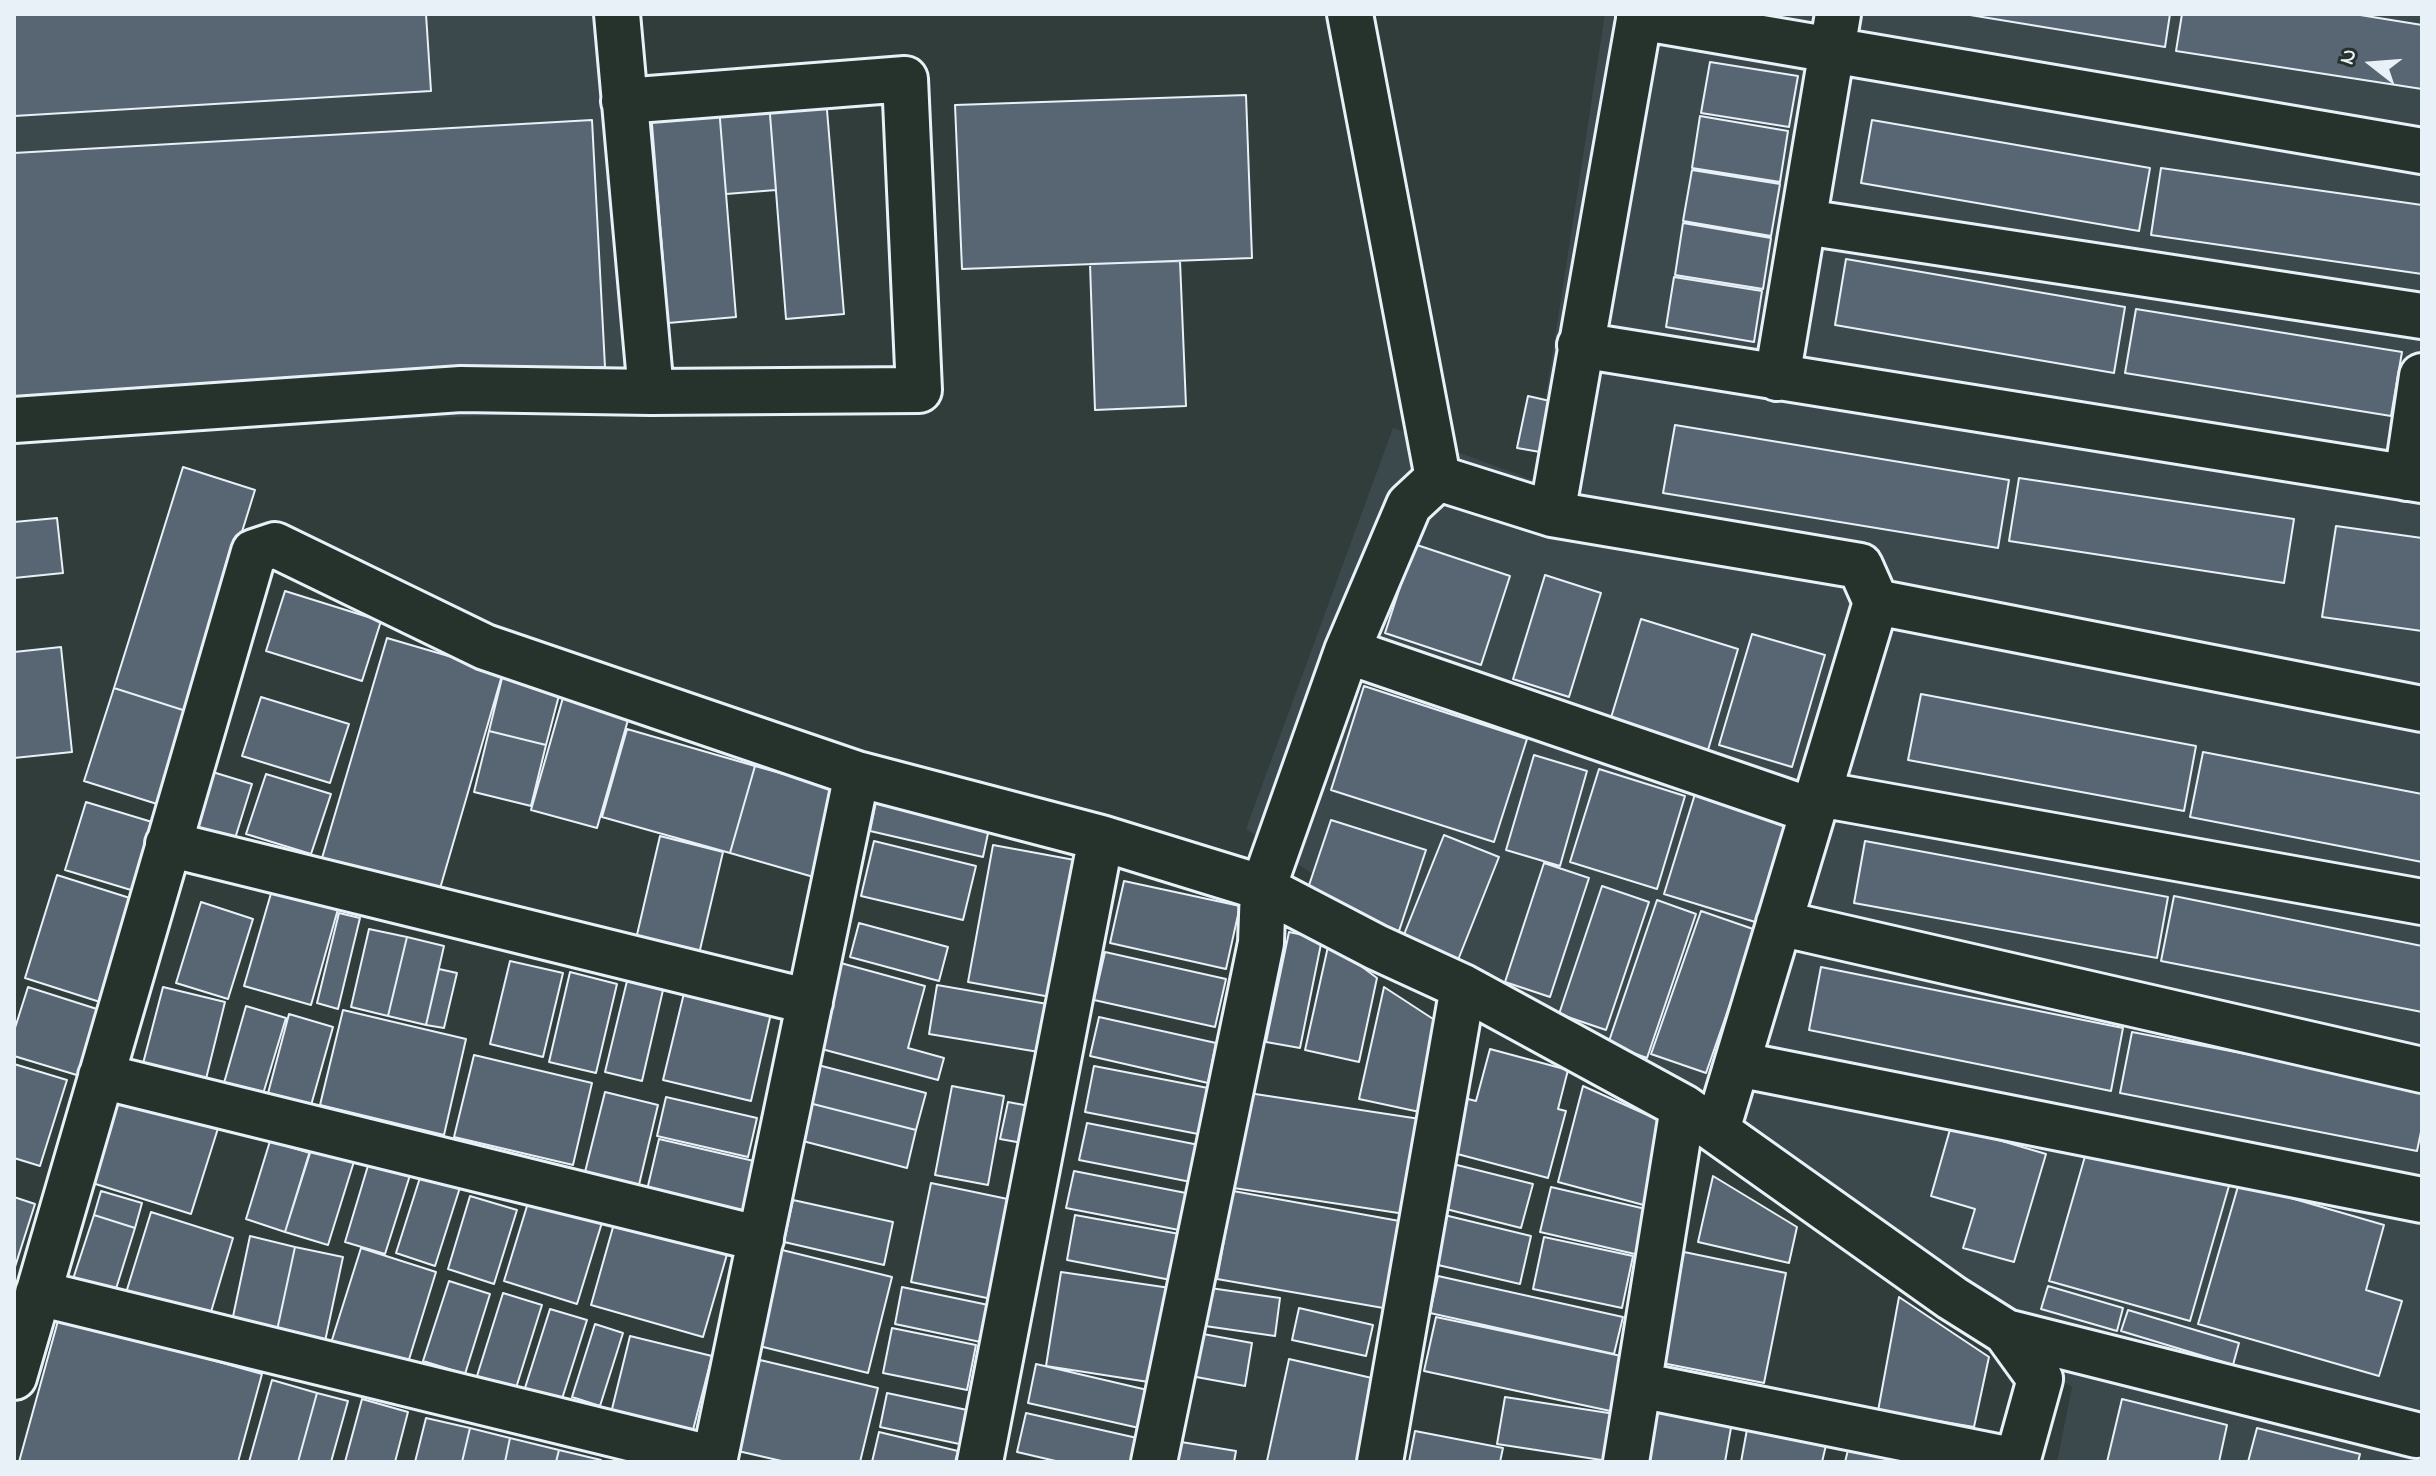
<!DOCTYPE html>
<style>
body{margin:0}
#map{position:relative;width:2436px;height:1476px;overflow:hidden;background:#303d3b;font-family:"Indie Flower",sans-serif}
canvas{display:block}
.frame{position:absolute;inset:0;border:16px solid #e8f1f8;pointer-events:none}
.north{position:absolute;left:2332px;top:24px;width:80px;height:80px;-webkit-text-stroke:6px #26332d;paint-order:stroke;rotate:287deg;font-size:22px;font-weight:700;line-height:32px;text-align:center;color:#e8f1f8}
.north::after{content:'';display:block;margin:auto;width:28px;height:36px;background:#e8f1f8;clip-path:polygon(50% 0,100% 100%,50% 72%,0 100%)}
</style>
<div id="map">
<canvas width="2436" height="1476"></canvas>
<div class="frame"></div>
<div class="north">N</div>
</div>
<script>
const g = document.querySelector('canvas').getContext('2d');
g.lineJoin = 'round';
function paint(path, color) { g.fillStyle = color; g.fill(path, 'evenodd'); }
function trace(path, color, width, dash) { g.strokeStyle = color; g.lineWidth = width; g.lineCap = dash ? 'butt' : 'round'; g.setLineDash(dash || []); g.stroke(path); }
paint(new Path2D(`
 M14,14H602L642,409L14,436Z
 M1605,14H2422V1462H2057L2072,1387L1246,829L1393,428L1533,480Z`), '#3c494c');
const building = new Path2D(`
 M14,14H426L431,91L14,116Z
 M1964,14H2170L2165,47Z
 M2182,14H2354L2422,25V89L2176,51Z
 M1710,62L1798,76L1789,127L1701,113Z
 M1246,95L1252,258L962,269L955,105Z
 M826,98L844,314L786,319L769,102Z
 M769,102L776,190L726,194L719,107Z
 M719,107L736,317L668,323L651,112Z
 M1700,116L1788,131L1780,182L1692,168Z
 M592,120L605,367L14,401V153Z
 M1872,120L2150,168L2139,231L1861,183Z
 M2161,168L2422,205V274L2151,235Z
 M1692,170L1780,184L1771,236L1683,221Z
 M1683,223L1771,238L1763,289L1675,275Z
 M1846,259L2125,307L2114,373L1835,325Z
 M1180,261L1186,406L1095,410L1090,264Z
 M1674,277L1762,291L1754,342L1666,327Z
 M2136,309L2402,352L2391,416L2125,373Z
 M1528,396L1550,401L1540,452L1517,448Z
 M1675,425L2009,480L1998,548L1663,493Z
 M183,467L255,490L186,711L114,688Z
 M2019,478L2294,519L2284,583L2009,541Z
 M57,518L63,573L14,578V522Z
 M2336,526L2422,538V631L2322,617Z
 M1414,544L1510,576L1481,665L1385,633Z
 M1545,575L1601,593L1569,697L1513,679Z
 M285,591L381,621L362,681L266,651Z
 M1641,619L1738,649L1708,750L1610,721Z
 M1752,634L1825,655L1792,767L1719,745Z
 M387,638L503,672L439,892L322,858Z
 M61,647L72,752L14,758V652Z
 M504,670L562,684L546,745L489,731Z
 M1364,686L1527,739L1494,842L1331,790Z
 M114,688L186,711L157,804L84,781Z
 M564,694L630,713L597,828L531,810Z
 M1921,694L2196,746L2184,811L1908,760Z
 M261,697L349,724L330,783L242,756Z
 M627,729L755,766L730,853L602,817Z
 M489,731L546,745L531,806L474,792Z
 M2203,752L2422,794V862L2190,817Z
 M1534,755L1587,771L1560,866L1506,850Z
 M755,766L849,792L824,880L730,853Z
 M1599,769L1685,796L1657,889L1570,862Z
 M206,770L252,784L233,845L186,831Z
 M266,774L331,794L311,854L246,834Z
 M878,792L991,819L983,857L870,831Z
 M1695,794L1796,825L1765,925L1664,894Z
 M86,802L152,822L131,890L65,870Z
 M1331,820L1426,850L1399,931L1304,900Z
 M1444,835L1499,857L1458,960L1403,937Z
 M660,836L723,852L699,954L636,939Z
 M874,841L976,866L963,920L861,896Z
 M1865,841L2168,897L2157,958L1854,903Z
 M993,845L1080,861L1056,998L968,982Z
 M1544,863L1589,878L1550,997L1505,982Z
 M57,875L133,899L100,1002L25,978Z
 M1124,881L1240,906L1226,969L1110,943Z
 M1602,886L1649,902L1606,1030L1559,1014Z
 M272,890L338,909L311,1005L244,986Z
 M2174,896L2422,946V1012L2161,961Z
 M1657,900L1696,914L1647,1058L1608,1044Z
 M201,902L253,919L228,999L176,983Z
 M1701,911L1756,930L1706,1073L1651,1054Z
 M339,913L360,918L338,1009L317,1003Z
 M859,923L948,947L939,981L850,957Z
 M369,929L407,937L388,1016L351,1007Z
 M1289,932L1322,939L1300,1048L1266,1042Z
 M407,937L444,946L426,1025L388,1016Z
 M1329,942L1377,978L1359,1062L1305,1050Z
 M1105,952L1226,979L1215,1027L1094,1000Z
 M510,961L563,973L543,1057L490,1044Z
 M837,962L925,986L908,1048L944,1058L938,1080L814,1047Z
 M1821,967L2123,1028L2111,1091L1809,1030Z
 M439,969L457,973L444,1028L426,1025Z
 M570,972L617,984L596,1073L549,1062Z
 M627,981L663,990L642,1081L605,1072Z
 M937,985L1059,1006L1051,1054L929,1034Z
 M28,987L100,1010L80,1076L14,1056V1031Z
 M163,987L225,1002L203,1091L140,1075Z
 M1384,987L1447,1028L1429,1114L1359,1099Z
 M685,989L772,1009L751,1101L663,1080Z
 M246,1006L286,1018L263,1094L224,1083Z
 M343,1010L466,1039L444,1135L320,1105Z
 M289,1014L333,1027L310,1109L267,1097Z
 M1099,1017L1216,1043L1208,1083L1090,1056Z
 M2132,1032L2422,1088V1127L2417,1151L2120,1093Z
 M1490,1049L1568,1070L1558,1109L1566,1111L1548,1178L1446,1151L1460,1097L1476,1101Z
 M474,1055L592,1083L573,1165L454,1137Z
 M14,1064L67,1080L40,1166L14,1158Z
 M814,1064L926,1093L916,1130L805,1102Z
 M1094,1066L1208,1088L1198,1134L1085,1112Z
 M952,1086L1004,1096L988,1185L935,1175Z
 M1583,1086L1672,1126L1651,1207L1558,1182Z
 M115,1089L220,1122L191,1214L86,1181Z
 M605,1092L658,1105L638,1189L584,1176Z
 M1242,1092L1420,1119L1405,1214L1227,1187Z
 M666,1097L757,1118L748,1157L657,1136Z
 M805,1102L916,1130L907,1168L795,1139Z
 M1008,1102L1035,1107L1028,1144L1000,1139Z
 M1087,1123L1199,1145L1191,1182L1079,1160Z
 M1951,1126L2046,1154L2014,1262L1963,1248L1975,1209L1931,1196Z
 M659,1139L754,1161L742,1212L647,1190Z
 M2090,1139L2231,1179L2190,1321L2049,1281Z
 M270,1141L310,1153L285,1232L246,1219Z
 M313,1141L356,1155L328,1245L285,1232Z
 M370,1159L411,1172L385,1254L345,1242Z
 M1445,1162L1533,1184L1521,1228L1434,1206Z
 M424,1165L463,1178L435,1266L396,1253Z
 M1074,1171L1191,1194L1184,1231L1066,1208Z
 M1713,1176L1797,1227L1789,1263L1698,1242Z
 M931,1183L1022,1202L1001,1301L911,1282Z
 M2239,1183L2384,1225L2366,1290L2402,1301L2379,1376L2198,1324Z
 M1551,1187L1650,1210L1639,1255L1540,1232Z
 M101,1191L142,1203L135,1228L94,1215Z
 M1233,1191L1405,1222L1389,1309L1217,1279Z
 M531,1193L604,1216L577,1304L504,1281Z
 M470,1196L517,1210L494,1284L448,1269Z
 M14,1197L35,1204L14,1270Z
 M793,1200L893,1222L884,1265L784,1242Z
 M151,1212L233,1238L208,1322L125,1296Z
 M617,1213L730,1244L703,1337L591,1305Z
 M1436,1213L1531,1236L1520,1284L1425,1262Z
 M94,1215L135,1228L115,1292L73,1279Z
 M1075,1215L1185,1235L1176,1281L1067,1260Z
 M250,1236L295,1247L276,1335L231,1326Z
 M1544,1237L1633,1256L1622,1308L1533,1289Z
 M295,1247L343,1257L324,1346L276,1335Z
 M361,1248L436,1272L407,1366L331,1343Z
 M774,1248L892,1277L868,1373L751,1344Z
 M1684,1252L1786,1273L1764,1383L1662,1363Z
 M1061,1272L1170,1288L1155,1383L1046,1366Z
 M1438,1276L1623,1317L1614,1354L1430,1313Z
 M449,1281L490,1294L465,1374L423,1361Z
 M1196,1286L1280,1298L1275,1336L1191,1324Z
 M2048,1286L2123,1308L2117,1331L2041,1309Z
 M902,1287L998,1307L990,1344L895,1324Z
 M503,1293L542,1305L516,1388L477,1376Z
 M1899,1297L1989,1357L1974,1427L1878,1411Z
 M1299,1308L1373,1325L1366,1356L1292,1340Z
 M550,1309L587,1320L561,1402L524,1391Z
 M2128,1310L2239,1343L2233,1365L2121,1331Z
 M59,1317L262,1374L238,1462H19Z
 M1436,1317L1626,1357L1615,1412L1424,1371Z
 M595,1324L623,1333L600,1406L572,1397Z
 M892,1328L976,1345L967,1390L883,1373Z
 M1187,1331L1252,1343L1245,1386L1180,1374Z
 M630,1336L712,1356L692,1434L611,1413Z
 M1289,1359L1385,1381L1366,1462L1267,1461Z
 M760,1360L878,1388L860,1462H786L738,1451Z
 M1036,1364L1156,1392L1148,1430L1028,1403Z
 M272,1380L317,1393L298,1462H249Z
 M317,1393L348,1401L331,1462H298Z
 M887,1393L972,1411L964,1445L880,1427Z
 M1505,1397L1615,1414L1608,1461L1497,1444Z
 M362,1399L408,1412L395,1462H345Z
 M2122,1399L2227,1425L2219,1462H2107Z
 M1650,1408L1732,1422L1725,1462H1641Z
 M1026,1413L1146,1440L1141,1462H1060L1017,1452Z
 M426,1418L470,1428L462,1462H415Z
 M1748,1424L1827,1441L1822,1462H1741Z
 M470,1428L510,1438L505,1462H462Z
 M2257,1428L2360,1454L2358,1462H2248Z
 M1415,1431L1503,1448L1500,1462H1409Z
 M879,1432L958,1451L955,1462H872Z
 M510,1438L559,1450L556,1462H505Z
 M1169,1440L1236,1451L1234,1462H1165Z
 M1850,1442L1935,1462H1845Z
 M559,1450L601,1460V1462H556Z`);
paint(building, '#586673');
trace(building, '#e8f1f8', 2);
const minor = new Path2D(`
 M617,14L651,392
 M1350,14L1438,478
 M1639,17L2422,151
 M1805,222L2422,316
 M1580,345L2422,480
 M1777,378L1838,14
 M14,420L461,389L651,392L919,390L905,79L624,101
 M1438,478L1552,514L1860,566L1876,602L2422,709
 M2407,478L2422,376
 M1552,514L1640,14
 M1347,651L1813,811
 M1819,794L2422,902
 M168,844L810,1002
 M1779,923L2422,1070
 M1737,1064L2422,1200
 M101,1076L761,1239
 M1717,1130L1876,602
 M38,1293L715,1459
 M2006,1332L2416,1435
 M14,1377L254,552L275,545L485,647L857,774L1101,838L1263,888L1376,947L1463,987L1683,1107L1952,1298L2006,1332L2040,1379L2017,1462
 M1639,1385L2017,1461
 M714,1462L857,774
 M980,1462L1101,838
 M1154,1462L1261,943L1263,888L1347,651L1409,505L1438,478
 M1380,1462L1463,987
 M1626,1462L1683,1107`);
trace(minor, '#e8f1f8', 50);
trace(minor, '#26332d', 44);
</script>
